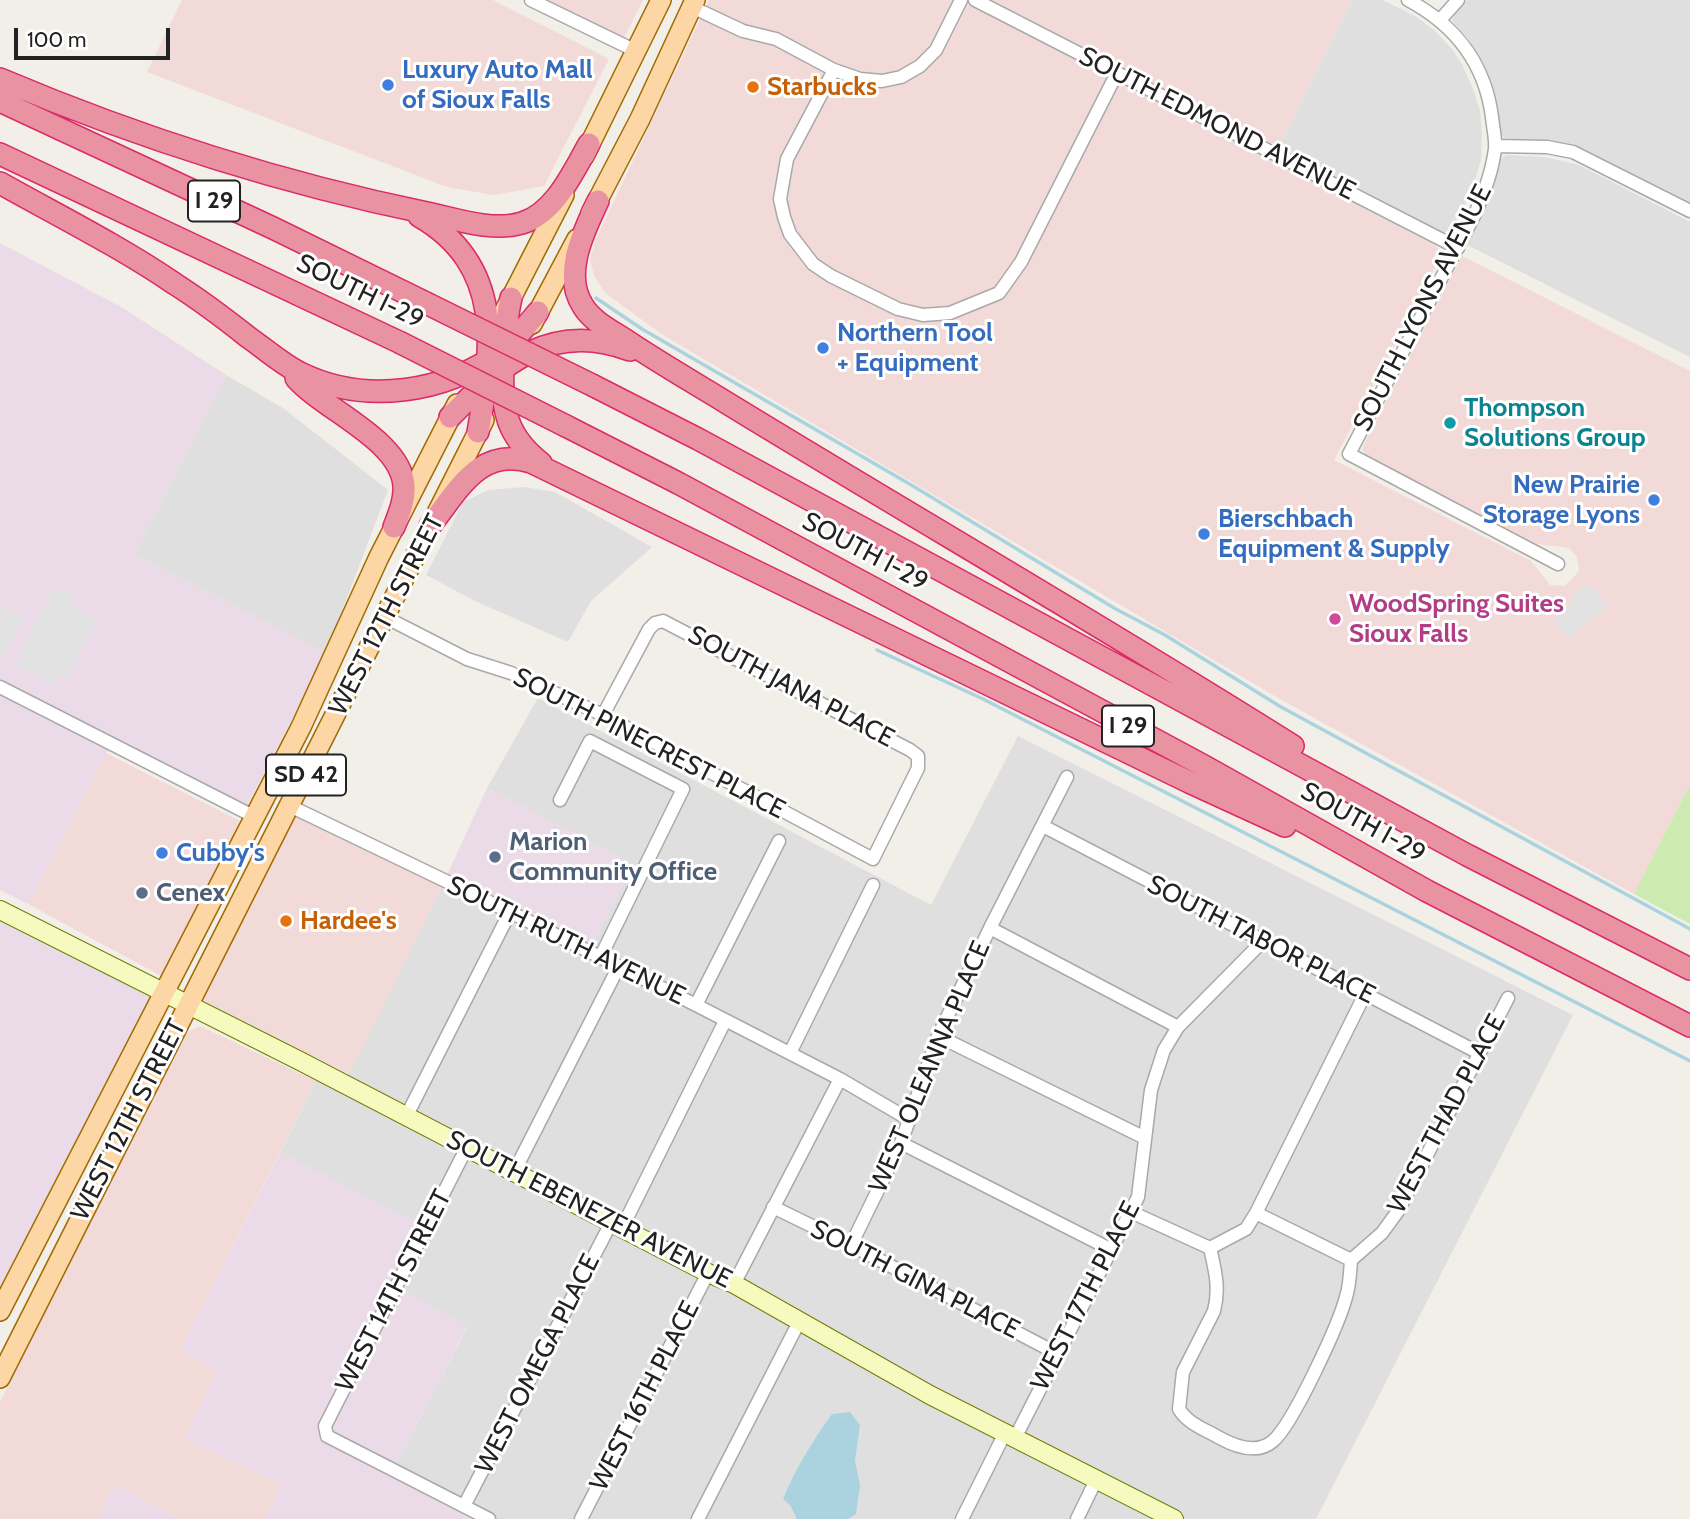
<!DOCTYPE html>
<style>
body{margin:0}
#map{position:relative;width:1690px;height:1519px;overflow:hidden;background:#f2efe9;font-family:Cabin,sans-serif}
canvas{display:block}
.scale{position:absolute;left:14px;top:28px;width:156px;height:32px;box-sizing:border-box;border:4px solid #222;border-top:0;padding-left:9px;font-size:21px;line-height:24px;white-space:nowrap;color:#222;-webkit-text-stroke:5px #fff;paint-order:stroke}
</style>
<div id="map">
<canvas width="1690" height="1519"></canvas>
<div class="scale">100 m</div>
</div>
<script>
const g = document.querySelector('canvas').getContext('2d');
g.lineJoin = 'round';
function paint(path, color) { g.fillStyle = color; g.fill(path, 'evenodd'); }
function trace(path, color, width, dash) { g.strokeStyle = color; g.lineWidth = width; g.lineCap = dash ? 'butt' : 'round'; g.setLineDash(dash || []); g.stroke(path); }
function label(font, color, halo, rows, align = 'center') {
  g.font = font + ' Cabin,sans-serif'; g.lineWidth = 6; g.setLineDash([]); g.textBaseline = 'middle'; g.strokeStyle = halo; g.fillStyle = color; for (const [text, x, y, turn = 0] of rows) {
    g.save(); g.translate(x, y); g.rotate((+turn || 0) * Math.PI / 180); g.textAlign = isNaN(turn) ? turn : align; if (halo) g.strokeText(text, 0, 0); g.fillText(text, 0, 0); g.restore();
  }
}
paint(new Path2D(`
 M1352,0H1383L1415,16L1434,30L1452,49L1462,64L1473,89L1480,110L1482,134L1481,160L1470,196L1450,232H1443L1279,147Z
 M1467,0H1690V205L1590,154L1566,145L1504,138L1501,134L1497,102L1484,65L1468,39L1452,21L1454,15Z
 M1506,155L1545,157L1579,165L1690,222V357L1469,246L1468,242L1492,192L1501,159Z
 M226,375L283,408L388,490L326,653L134,555Z
 M524,487L555,492L652,547L591,601L568,642L475,601L426,575L463,502L488,490Z
 M538,698L931,905L1018,736L1573,1015L1316,1519H474L391,1474L467,1327L401,1289L430,1230L280,1153L316,1081L349,1074L442,886L585,959L632,864L487,788Z`), '#e0dfdf');
paint(new Path2D(`
 M182,0H493L609,59L544,186L494,195L447,187L147,72Z
 M548,0H643L624,38Z
 M709,0H959L1435,245L1440,251L1438,261L1334,460L1531,561L1550,585L1564,586L1576,575L1579,570L1577,557L1569,548L1537,544L1367,457L1363,450V446L1462,256L1690,371V784L1634,894L1278,698L663,335L605,293L594,276L590,259L596,239Z
 M988,0H1352L1279,147Z
 M106,753L240,821L163,977L28,904Z
 M294,813L442,886L349,1074L201,1000Z
 M200,1026L316,1081L180,1350L218,1370L185,1438L282,1485L265,1519H181L114,1486L98,1519H0V1402L178,1042L187,1032Z`), '#f2dad9');
paint(new Path2D(`
 M0,243L123,308L226,375L134,555L326,653L247,806L114,739L28,904L0,890Z
 M487,788L632,864L585,959L442,886Z
 M0,922L150,996L0,1287Z
 M280,1153L430,1230L401,1289L467,1326L391,1474L474,1519H265L282,1485L185,1438L217,1370L180,1350Z
 M114,1485L181,1519H98Z`), '#ebdbe8');
paint(new Path2D(`
 M1690,784V924L1634,894Z`), '#cdebb0');
paint(new Path2D(`
 M1589,583L1608,607L1568,638L1554,621L1561,616L1574,594Z
 M55,587L73,597L70,605L97,619L67,678L58,674L53,684L15,665Z
 M0,606L23,617L0,662Z`), '#e2e2e2');
paint(new Path2D(`
 M850,1412L860,1425L855,1461L860,1485L856,1514L848,1519H797L790,1505L783,1499C796,1468 813,1440 832,1414Z`), '#aad3df');
trace(new Path2D(`
 M596,298L642,329L913,486L1114,608L1165,635L1281,707L1690,929
 M877,650L983,699L1690,1061`), '#aad3df', 3.5);
const street = new Path2D(`
 M531,0L636,51
 M975,0L1458,248
 M1408,0C1455,25 1485,64 1492,117C1493,128 1496,139 1495,149C1492,173 1484,194 1474,216L1349,454L1558,564
 M692,7L743,31L776,39L834,70L860,79L882,81L901,77L920,66L936,50L961,0
 M1440,20L1458,0
 M834,70L787,159L780,199L784,217L790,234L813,264L831,276L898,309L923,315L950,313L999,293L1021,262L1117,73
 M1496,146L1547,147L1573,152L1690,211
 M385,617L467,659L511,673L603,715L873,859L918,768V756L910,750L663,621L655,623L649,629L603,715
 M0,687L255,817
 M560,800L590,741L683,789L600,958
 M290,806L510,912L696,1005L840,1079L910,1120
 M1043,826L1479,1053
 M990,928L1178,1027
 M696,1005L779,841
 M938,1036L1145,1138
 M790,1053L873,885
 M406,1117L510,912
 M901,1143L1110,1249
 M467,1147L325,1426L327,1436L489,1519
 M514,1172L618,968
 M773,1207L851,1245L1056,1353
 M1131,1212L1210,1248L1246,1229L1256,1213L1351,1260
 M1256,1213L1365,994
 M622,1228L725,1021
 M851,1245L901,1143L938,1036L990,928L1067,777
 M1210,1248C1215,1270 1220,1288 1214,1311L1183,1372L1179,1409C1187,1423 1204,1429 1218,1437C1234,1446 1257,1455 1273,1441C1293,1424 1339,1324 1346,1297C1350,1285 1350,1272 1351,1260L1382,1233L1398,1211L1508,998
 M734,1284L840,1079
 M1015,1438L1138,1197L1151,1090L1164,1050L1178,1027L1263,941
 M464,1506L611,1223
 M581,1519L708,1273
 M698,1519L800,1320
 M962,1519L1005,1433
 M1077,1519L1096,1480`);
const secondary = new Path2D(`
 M0,910L300,1061L708,1273L734,1284L930,1395L1174,1519`);
const primary = new Path2D(`
 M584,156L661,0
 M591,213L640,119L695,0
 M504,312L564,195
 M532,324L577,239
 M0,1311L301,727L379,557L457,404
 M0,1378L484,420`);
const highway = new Path2D(`
 M0,79C137,137 281,183 427,213C456,219 492,232 522,223C555,213 573,172 589,144
 M0,101L273,228L426,303
 M0,154L399,342
 M0,183C59,216 119,246 175,284C200,300 224,318 248,337C265,349 282,364 300,373C365,405 445,393 502,351C515,340 527,325 538,312
 M598,201C584,231 562,274 583,306C592,321 610,330 624,339C658,362 693,382 727,403C915,518 1106,628 1293,746
 M419,216C504,265 493,348 478,432
 M511,298C505,324 505,342 503,368C501,409 507,437 541,463
 M296,378C324,410 401,440 404,486C405,500 399,514 394,527
 M594,386L698,439L1467,855L1690,969
 M450,417C502,364 551,320 630,350
 M566,426L678,483L1204,766L1427,891L1690,1026
 M430,526C458,491 479,446 531,462L1189,782L1285,826`);
trace(street, '#a9a9a9', 15);
trace(secondary, '#707d05', 20);
trace(primary, '#a06b00', 22);
trace(highway, '#dc2a67', 24);
trace(street, '#fff', 12);
trace(secondary, '#f7fabf', 18);
trace(primary, '#fcd6a4', 19);
trace(highway, '#e892a2', 21);
const highwayBridge = new Path2D(`
 M426,303L594,386
 M399,342L566,426`);
trace(highwayBridge, '#dc2a67', 24, []);
trace(highwayBridge, '#e892a2', 21);
for (const [x, y, r, color] of [
 [388,85,7,"#3f7fe0"],
 [753,87,7,"#e8710a"],
 [823,348,7,"#3f7fe0"],
 [1450,423,7,"#0f9aa8"],
 [1654,500,7,"#3f7fe0"],
 [1204,534,7,"#3f7fe0"],
 [1335,619,7,"#d1479c"],
 [162,853,7,"#3f7fe0"],
 [495,857,7,"#5c6f8a"],
 [142,893,7,"#5c6f8a"],
 [286,921,7,"#e8710a"]
]) { const dot = new Path2D(); dot.arc(x, y, r, 0, 2 * Math.PI); g.fillStyle = color; g.fill(dot); trace(dot, '#fff', 2.5); }
for (const [x, y, w] of [
 [214,201,52],
 [1128,726,52],
 [306,775,80]
]) { const box = new Path2D(); box.roundRect(x - w / 2, y - 20.5, w, 41, 5); g.fillStyle = '#fff'; g.fill(box); trace(box, '#222', 2); }
label('bold 24px', '#222', null, [
 ["I 29",214,201],
 ["I 29",1128,726],
 ["SD 42",306,775]
]);
label('bold 26px', '#366cbe', '#fff', [
 ["Luxury Auto Mall",402,70],
 ["of Sioux Falls",402,100],
 ["Northern Tool",837,333],
 ["+ Equipment",837,363],
 ["New Prairie",1640,485,"right"],
 ["Storage Lyons",1640,515,"right"],
 ["Bierschbach",1218,519],
 ["Equipment & Supply",1218,549],
 ["Cubby's",176,853]
], 'left');
label('bold 26px', '#c56008', '#fff', [
 ["Starbucks",767,87],
 ["Hardee's",300,921]
], 'left');
label('26px', '#222', '#fff', [
 ["SOUTH EDMOND AVENUE",1217,124,27],
 ["SOUTH I-29",360,292,26],
 ["SOUTH LYONS AVENUE",1423,308,-63],
 ["SOUTH I-29",865,552,28],
 ["WEST 12TH STREET",387,615,-63],
 ["SOUTH JANA PLACE",791,687,28],
 ["SOUTH PINECREST PLACE",649,744,27],
 ["SOUTH I-29",1363,823,29],
 ["SOUTH TABOR PLACE",1261,940,27],
 ["SOUTH RUTH AVENUE",566,941,26],
 ["WEST OLEANNA PLACE",930,1067,-67],
 ["WEST THAD PLACE",1447,1114,-62],
 ["WEST 12TH STREET",129,1120,-63],
 ["SOUTH EBENEZER AVENUE",589,1210,27],
 ["SOUTH GINA PLACE",915,1280,27],
 ["WEST 14TH STREET",394,1291,-63],
 ["WEST 17TH PLACE",1086,1296,-63],
 ["WEST OMEGA PLACE",538,1364,-63],
 ["WEST 16TH PLACE",645,1396,-63]
]);
label('bold 26px', '#0d838f', '#fff', [
 ["Thompson",1464,408],
 ["Solutions Group",1464,438]
], 'left');
label('bold 26px', '#b23c85', '#fff', [
 ["WoodSpring Suites",1349,604],
 ["Sioux Falls",1349,634]
], 'left');
label('bold 26px', '#4e5e75', '#fff', [
 ["Marion",509,842],
 ["Community Office",509,872],
 ["Cenex",156,893]
], 'left');
</script>
